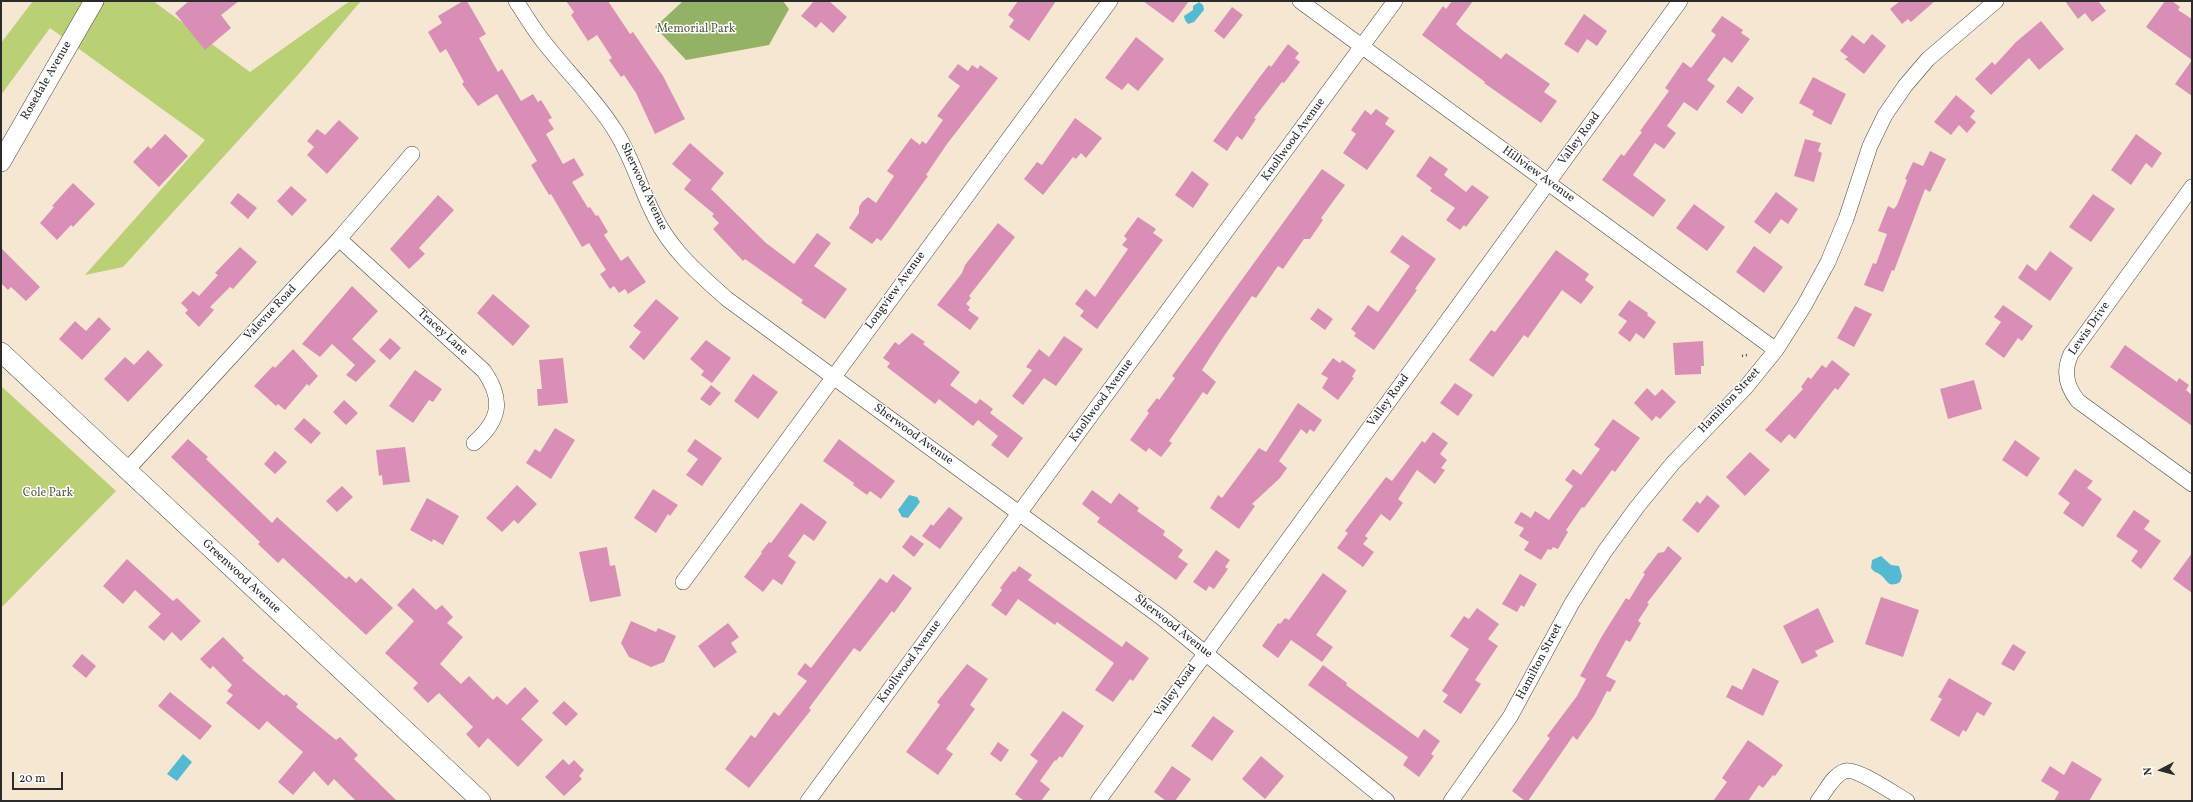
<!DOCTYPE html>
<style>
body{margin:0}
#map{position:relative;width:2193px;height:802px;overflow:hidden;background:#f6e7d2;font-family:Vollkorn,serif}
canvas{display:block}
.frame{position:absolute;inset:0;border:2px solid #2b2b2b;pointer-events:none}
.north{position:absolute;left:2141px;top:750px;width:40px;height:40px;-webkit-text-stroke:3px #fff;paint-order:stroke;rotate:264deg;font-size:11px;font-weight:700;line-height:16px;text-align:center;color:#2b2b2b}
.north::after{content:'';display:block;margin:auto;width:14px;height:18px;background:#2b2b2b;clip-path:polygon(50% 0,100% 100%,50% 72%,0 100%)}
.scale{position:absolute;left:12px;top:772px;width:51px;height:18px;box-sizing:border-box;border:2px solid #2b2b2b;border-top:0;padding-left:5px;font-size:12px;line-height:14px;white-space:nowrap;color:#2b2b2b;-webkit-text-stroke:3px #fff;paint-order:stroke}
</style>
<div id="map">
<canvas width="2193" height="802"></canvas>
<div class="frame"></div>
<div class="north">N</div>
<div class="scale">20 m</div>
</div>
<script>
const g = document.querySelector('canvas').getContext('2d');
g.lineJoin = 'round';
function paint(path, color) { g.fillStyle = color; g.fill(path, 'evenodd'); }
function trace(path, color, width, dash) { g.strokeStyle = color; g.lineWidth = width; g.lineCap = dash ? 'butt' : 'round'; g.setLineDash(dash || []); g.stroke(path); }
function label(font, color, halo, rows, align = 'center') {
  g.font = font + ' Vollkorn,serif'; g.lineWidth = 3; g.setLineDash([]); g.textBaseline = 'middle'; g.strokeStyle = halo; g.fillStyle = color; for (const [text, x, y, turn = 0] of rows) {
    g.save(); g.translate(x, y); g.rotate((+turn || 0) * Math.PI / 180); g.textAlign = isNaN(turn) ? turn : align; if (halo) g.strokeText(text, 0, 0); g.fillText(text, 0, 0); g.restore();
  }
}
paint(new Path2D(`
 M33,1H153L250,72L350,1H361L297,76L123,267L85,275L205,140L50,28L1,95V43Z
 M1,386L116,491L1,608Z`), '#bad075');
paint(new Path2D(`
 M683,1H783L789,9L769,45L686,60L655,27Z`), '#93b266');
paint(new Path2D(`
 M1199,2L1203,5L1204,10L1194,22L1188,24L1185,20L1184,16L1193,10V6Z
 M909,495L917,497L920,502L908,518L902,517L898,510Z
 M1881,556L1891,565L1899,566L1902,576L1900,582C1889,588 1888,582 1882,576C1878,572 1874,573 1871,568L1872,560Z
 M183,754L192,762L177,781L167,774Z`), '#54bad2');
paint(new Path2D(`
 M189,1H239L221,15L231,28L205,50L175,13Z
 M463,1H467L486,34L479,38L498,72L502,69L521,101L533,94L538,102L541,100L552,118L548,120L554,129L546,134L563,164L574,158L584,175L572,182L588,208L590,207L596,216L598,215L608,232L604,235L621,261L628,256L646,282L628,294L625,289L619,293L614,286L610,289L600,274L606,270L589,243L582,247L551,194L549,195L531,165L537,161L497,94L478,106L462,84L464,82L446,49L440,53L428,32L442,23L438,16Z
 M566,1H608L630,34L633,32L663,76L685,119L655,134L636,93L624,75L621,77L609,60L612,58L597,35L588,41L571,15L574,12Z
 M814,1H829L847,17L833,33L821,22L816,28L801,16Z
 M1018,1H1056L1029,41L1009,27L1014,20L1008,15Z
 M1143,1H1189L1173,23Z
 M1452,1H1473L1456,24L1462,30L1501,59L1506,53L1550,84L1544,92L1557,101L1541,123L1484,83L1485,82L1422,35L1443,6L1446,9Z
 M1900,1H1935L1911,22L1908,19L1902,24L1890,9Z
 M2065,1H2101L2099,2L2106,11L2092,22L2085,13L2078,19Z
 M2165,1H2172L2180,7L2178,10L2192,19V96L2175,84L2192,60L2146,27Z
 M1232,7L1243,15L1224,39L1214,31Z
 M1584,14L1607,31L1597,46L1587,39L1578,53L1564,44Z
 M1722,16L1743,30L1741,33L1750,39L1732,63L1724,57L1707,80L1715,86L1697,111L1684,102L1667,126L1676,133L1664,149L1655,143L1633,175L1666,200L1653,217L1602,180L1621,154L1624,156L1642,132L1640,131L1669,91L1665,88L1683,62L1691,68L1716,35L1711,31Z
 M2041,21L2064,49L2039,70L2029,58L1991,95L1975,79L1992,62L1995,65L2016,42Z
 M1872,34L1886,46L1864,74L1845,59L1848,57L1840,51L1852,35L1864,44Z
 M1136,37L1164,59L1138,91L1128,83L1122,90L1105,78Z
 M1288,44L1299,53L1295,58L1300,62L1284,83L1282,82L1254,118L1256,119L1242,140L1237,136L1227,151L1213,141L1259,78L1269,65L1271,67Z
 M958,64L968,71L972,65L978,69L980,65L998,78L947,144L926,175L928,176L888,232L881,241L877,238L872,244L849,228L859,213V207L862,202L868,197L876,203L894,176L887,171L911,138L920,145L922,141L926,144L943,120L937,116L960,86L948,77Z
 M1813,77L1846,94L1831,125L1812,115L1814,111L1799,103Z
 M1738,86L1754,98L1742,114L1726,102Z
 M1956,95L1975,111L1970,117L1976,122L1967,133L1959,125L1951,135L1934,122Z
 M1376,109L1389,118L1385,124L1395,131L1367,170L1343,153L1356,134L1351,130L1365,110L1371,115Z
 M1075,118L1102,138L1086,158L1081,153L1076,159L1073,157L1043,195L1024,179L1037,162L1042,165Z
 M339,120L359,138L327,174L307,155L314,147L307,141L317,129L325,135Z
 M165,134L188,156L159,187L133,162L148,146L151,149Z
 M2136,134L2162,153L2152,168L2146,163L2131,185L2111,170Z
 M1805,139L1821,143L1818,151L1822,153L1814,182L1794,176Z
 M690,143L724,173L711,189L766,243L794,264L817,233L831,243L814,266L847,289L825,319L801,303L803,300L745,259L743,261L713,229L719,223L712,216L714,214L684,189L691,180L672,164Z
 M1930,151L1946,159L1930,192L1925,189L1894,271L1892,270L1883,292L1864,285L1873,263L1876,264L1887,234L1878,231L1888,206L1894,209L1897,205L1907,180L1905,179L1913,162L1923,166Z
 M1430,156L1448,169L1444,175L1466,192L1472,185L1489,197L1466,227L1464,225L1460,230L1446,220L1455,208L1430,191L1432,188L1416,176Z
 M1322,169L1345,185L1321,218L1323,220L1310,239H1304L1283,269L1278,266L1256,298L1252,296L1222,339L1202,370L1216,382L1207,395L1203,392L1169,441L1172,443L1161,457L1149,448L1146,452L1130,440L1149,413L1147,411L1157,398L1159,400L1175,378L1172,376Z
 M1192,171L1209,184L1193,208L1175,195Z
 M73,183L95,204L73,227L71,225L57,240L40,223L54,207L52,206Z
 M291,186L307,200L292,216L277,201Z
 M1776,192L1798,209L1788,224L1781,219L1770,234L1754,222Z
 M238,193L257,208L248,219L230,203Z
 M2093,194L2115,209L2091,242L2069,227Z
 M438,195L454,210L419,248L425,254L409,269L390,249Z
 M1694,204L1725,227L1707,251L1676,228Z
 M1138,217L1156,229L1153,233L1163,240L1097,329L1080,316L1084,311L1075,304L1086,289L1095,297L1128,249L1122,245L1127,239L1124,236Z
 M998,223L1015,237L969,296L971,298L966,304L970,307L968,310L979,318L970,330L937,305L962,273L965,265Z
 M1402,235L1436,259L1415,289L1417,290L1374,350L1354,336L1356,333L1351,329L1368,305L1378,312L1410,266L1390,252Z
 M1754,246L1783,267L1764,293L1736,272Z
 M240,247L257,262L233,289L230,287L210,307L214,310L199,327L185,313L188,310L181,303L193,291L199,296L218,275L215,273Z
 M1,248L40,287L26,301L11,287L8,290L1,283Z
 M1556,250L1589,274L1585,280L1594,287L1581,304L1562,290L1528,338L1524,335L1493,377L1469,360L1491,330L1495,332Z
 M2050,251L2073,268L2050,301L2018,278L2027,264L2036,271Z
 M352,286L378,311L352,339L376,361L356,382L346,375L355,365L332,344L320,357L302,344Z
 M493,294L530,326L513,346L477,313Z
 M656,299L679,318L644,360L629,347L641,332L633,326Z
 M1629,300L1648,313L1647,315L1656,322L1644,339L1636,333L1630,342L1618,333L1627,321L1618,315Z
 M2003,305L2033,326L2022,341L2018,338L2004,358L1985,344L2001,322L1994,317Z
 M1855,306L1872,314L1854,347L1837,338Z
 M1318,308L1333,319L1325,330L1310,319Z
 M99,317L111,329L82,360L59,339L75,321L86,331Z
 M912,333L925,342L923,344L960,372L950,385L976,404L980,399L993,409L990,413L1023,438L1008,458L991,445L998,436L978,420L973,426L939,399L935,404L887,367L890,363L883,358L895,342L899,345Z
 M1064,336L1083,349L1056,386L1044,378L1023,405L1012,396L1032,370L1026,367L1039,349L1049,357Z
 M390,338L401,348L390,360L379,350Z
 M706,340L731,358L712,383L701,375L704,371L690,359Z
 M1703,341L1704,366H1701V374L1675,375L1673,343Z
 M2125,345L2177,382L2179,378L2189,385L2186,390L2192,395V426L2110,367Z
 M293,349L318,376L309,386L307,384L285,410L278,404L276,406L254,386L273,366L275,368Z
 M148,350L163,365L128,402L104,379L125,357L134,365Z
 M563,358L568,403L538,406L537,389H542L539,360Z
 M1333,358L1340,363L1342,360L1356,370L1352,377L1354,378L1338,400L1322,388L1328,378L1321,374Z
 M1832,360L1850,374L1838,390L1835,388L1795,439L1789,434L1781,443L1765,430L1803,389L1801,387L1808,377L1811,379L1822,365L1826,368Z
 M415,370L442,389L433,402L429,400L413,423L389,406Z
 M753,374L778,392L758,419L734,401Z
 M1974,380L1982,409L1948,419L1940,389Z
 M1455,383L1473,395L1458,416L1440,403Z
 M711,385L721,393L710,406L700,399Z
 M1647,388L1655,396L1662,389L1676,402L1660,419L1656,416L1652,421L1634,403Z
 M344,400L358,413L346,425L333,412Z
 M1298,403L1322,420L1314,432L1310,429L1307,434L1301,429L1279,461L1287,468L1280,478L1252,504L1255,506L1239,529L1210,508L1218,495L1222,498L1259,448L1266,452Z
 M304,418L321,433L311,444L294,429Z
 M1613,419L1640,438L1615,472L1612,470L1584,508L1582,507L1566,530L1568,532L1558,549L1553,547L1551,550L1548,549L1541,560L1524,550L1529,542L1519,536L1524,528L1514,523L1521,512L1531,518L1535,511L1549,520L1573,486L1565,480L1573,469L1581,475L1600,449L1594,445Z
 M555,428L575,440L551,479L526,463L535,449L540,452Z
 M1433,432L1448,443L1440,454L1447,460L1441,468L1445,470L1435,484L1417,470L1398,499L1403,503L1390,521L1381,514L1365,536L1368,538L1363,544L1374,552L1363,567L1337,548L1348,533L1345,531L1386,477L1392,481L1422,441L1425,443Z
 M188,439L208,457L206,459L272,523L277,517L346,579L349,576L356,583L361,578L393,608L366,635L283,558L278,563L258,544L260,542L171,457Z
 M695,439L722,458L702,486L686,475L698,459L687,451Z
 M839,439L895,481L881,499L870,491L867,495L853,485L854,483L823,461Z
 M2015,440L2040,458L2027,477L2002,460Z
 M405,447L410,482L383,485L382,475L379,476L376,450Z
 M275,451L287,462L275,474L264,464Z
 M1750,452L1770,470L1745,496L1726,477Z
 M2075,469L2093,481L2087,488L2102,499L2083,527L2063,513L2070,503L2058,494Z
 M517,485L537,504L518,524L514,520L502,532L486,518Z
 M342,486L353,497L337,512L326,501Z
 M653,489L678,505L670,516L668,514L656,533L634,518Z
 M1092,490L1111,504L1119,493L1139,508L1137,511L1165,531L1163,535L1183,550L1178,557L1188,564L1176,580L1097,522L1100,518L1082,504Z
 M1707,495L1720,506L1698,533L1682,520L1697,501L1700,504Z
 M427,498L459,516L443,545L433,539L432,542L410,530Z
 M801,503L827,522L814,541L804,534L788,556L796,562L782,585L773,579L763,592L744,577L762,553L761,552L769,542L771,543Z
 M949,507L963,518L940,549L922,536L931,524L933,526Z
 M2134,510L2150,521L2144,529L2161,541L2141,569L2131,561L2138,551L2116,536Z
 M911,535L924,544L914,557L902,547Z
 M1668,546L1682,558L1647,603L1649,604L1638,621L1641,623L1630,642L1626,640L1606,676L1616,681L1610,692L1607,691L1594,716L1577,740L1573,736L1528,801H1525L1512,791L1550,738L1547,736L1577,696L1586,679L1580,676L1602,636L1626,598L1629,600L1645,574L1643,573L1658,553L1664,552Z
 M607,547L610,566L615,565L621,596L590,602L579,552Z
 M1216,550L1230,560L1225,567L1228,569L1214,589L1209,586L1206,591L1193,582Z
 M2192,553V593L2173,579Z
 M127,559L173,601L177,598L201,621L181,641L172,632L164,641L148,627L161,614L135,590L123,604L103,586Z
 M1019,566L1032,575L1028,580L1122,647L1126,641L1149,658L1133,681L1130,679L1113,702L1095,690L1114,663L1057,622L1055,625L1018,599L1006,616L991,605L1002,590L1000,588L1013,571L1015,572Z
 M1323,573L1347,591L1316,635L1333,647L1322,662L1291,640L1278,658L1262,646L1278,623L1280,624L1285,618L1289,620Z
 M893,574L912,588L894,613L892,611L860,652L854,648L809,708L811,710L749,788L725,769L751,735L755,738L774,712L779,716L807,681L797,674L805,663L811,668L880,578L887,583Z
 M1520,574L1537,584L1524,607L1521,605L1517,612L1502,604Z
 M413,588L436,610L442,605L453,617L447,623L463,637L440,664L461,684L469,676L493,700L497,696L507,705L525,687L539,701L521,719L543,740L518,767L488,738L479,748L466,734L473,727L439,693L428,703L413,688L418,683L385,653L414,621L397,605Z
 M1881,597L1919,610L1903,657L1865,644Z
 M1477,608L1499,624L1488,639L1498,646L1475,680L1481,684L1461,714L1443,702L1448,695L1442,691L1469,649L1450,636L1464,616L1469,619Z
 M1818,608L1834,642L1815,651L1818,656L1802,664L1783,626Z
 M631,621L656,632L658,628L676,636L664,662L651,667L629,657L621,643Z
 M728,623L739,637L731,643L737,652L714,668L698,646Z
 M223,637L244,658L242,660L284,696L286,694L298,704L296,707L336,740L340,737L358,755L354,759L397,801H356L334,779L328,786L314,771L293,795L278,782L303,752L267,721L259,730L226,703L233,695L227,691L232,685L213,666L210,669L200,659Z
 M2013,644L2026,652L2014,671L2001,664Z
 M82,654L96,666L86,678L72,666Z
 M967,664L988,679L970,705L975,709L946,749L953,754L938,775L906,752L940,705L937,702Z
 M1323,665L1347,683L1346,685L1418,738L1424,729L1440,741L1431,754L1434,756L1419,777L1403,765L1408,757L1308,685Z
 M1753,668L1779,681L1763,716L1726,697L1732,685L1742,690Z
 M1949,678L1992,703L1984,716L1977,712L1966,732L1963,730L1959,737L1930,720L1942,699L1938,697Z
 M170,692L212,726L200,740L158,706Z
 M564,701L578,714L566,726L552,713Z
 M1063,711L1084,726L1062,758L1060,756L1056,761L1055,760L1040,781L1050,789L1041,801H1024L1015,794L1038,761L1030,755Z
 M1213,716L1234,731L1212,761L1191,746Z
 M1748,740L1783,765L1775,776L1773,775L1763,788L1759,785L1748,801H1713L1727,782L1722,778Z
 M998,742L1009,750L1001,762L990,754Z
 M1261,756L1284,776L1265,799L1242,779Z
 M563,759L569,765L574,760L584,770L579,776L582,779L564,796L545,777Z
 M2072,761L2102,779L2089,801H2054L2059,792L2041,781L2050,766L2064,775Z
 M1172,766L1191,779L1175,801H1166L1154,792Z`), '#d98fb5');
const minor = new Path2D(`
 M516,1C526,16 535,32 547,46C569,74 595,99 614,129C632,156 640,188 655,217C671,250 699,274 727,299L1162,618L1387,801
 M1300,1L1776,350
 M2192,187L2071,354C2063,371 2066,386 2078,401L2192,484
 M339,239L484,371C504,400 500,420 474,443
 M127,470L339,239L412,154
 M683,582L1110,1
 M808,801L1395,1
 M1098,801L1680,1
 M1451,801L1510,717L1572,603L1605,551L1637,507L1673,463L1746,387L1776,350L1804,306L1828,262L1846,219L1870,146L1885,115L1905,86L1928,59L1996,1
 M1818,801C1826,791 1833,775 1845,771C1856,767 1896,795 1907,801`);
const tertiary = new Path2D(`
 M1,162L94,1
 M1,352L481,801`);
trace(minor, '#494744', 16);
trace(tertiary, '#494744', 20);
trace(new Path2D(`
 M1742,356L1747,355`), '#494744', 2.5, [1, 3]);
trace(minor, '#fff', 15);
trace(tertiary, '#fff', 19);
label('12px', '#565d41', '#fff', [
 ["Memorial Park",696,30],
 ["Cole Park",48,494]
]);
label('12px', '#2b2b2b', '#fff', [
 ["Rosedale Avenue",47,81,-60],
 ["Valley Road",1580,139,-54],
 ["Knollwood Avenue",1294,140,-54],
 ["Hillview Avenue",1538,175,36],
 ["Sherwood Avenue",643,187,65],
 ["Longview Avenue",896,291,-54],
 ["Valevue Road",271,313,-47],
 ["Lewis Drive",2090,329,-55],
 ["Tracey Lane",442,333,42],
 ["Knollwood Avenue",1102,401,-54],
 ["Valley Road",1389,401,-54],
 ["Hamilton Street",1730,401,-47],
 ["Sherwood Avenue",913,435,36],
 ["Greenwood Avenue",241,577,43],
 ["Sherwood Avenue",1173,627,38],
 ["Knollwood Avenue",910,662,-54],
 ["Hamilton Street",1540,662,-62],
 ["Valley Road",1176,691,-54]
]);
</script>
